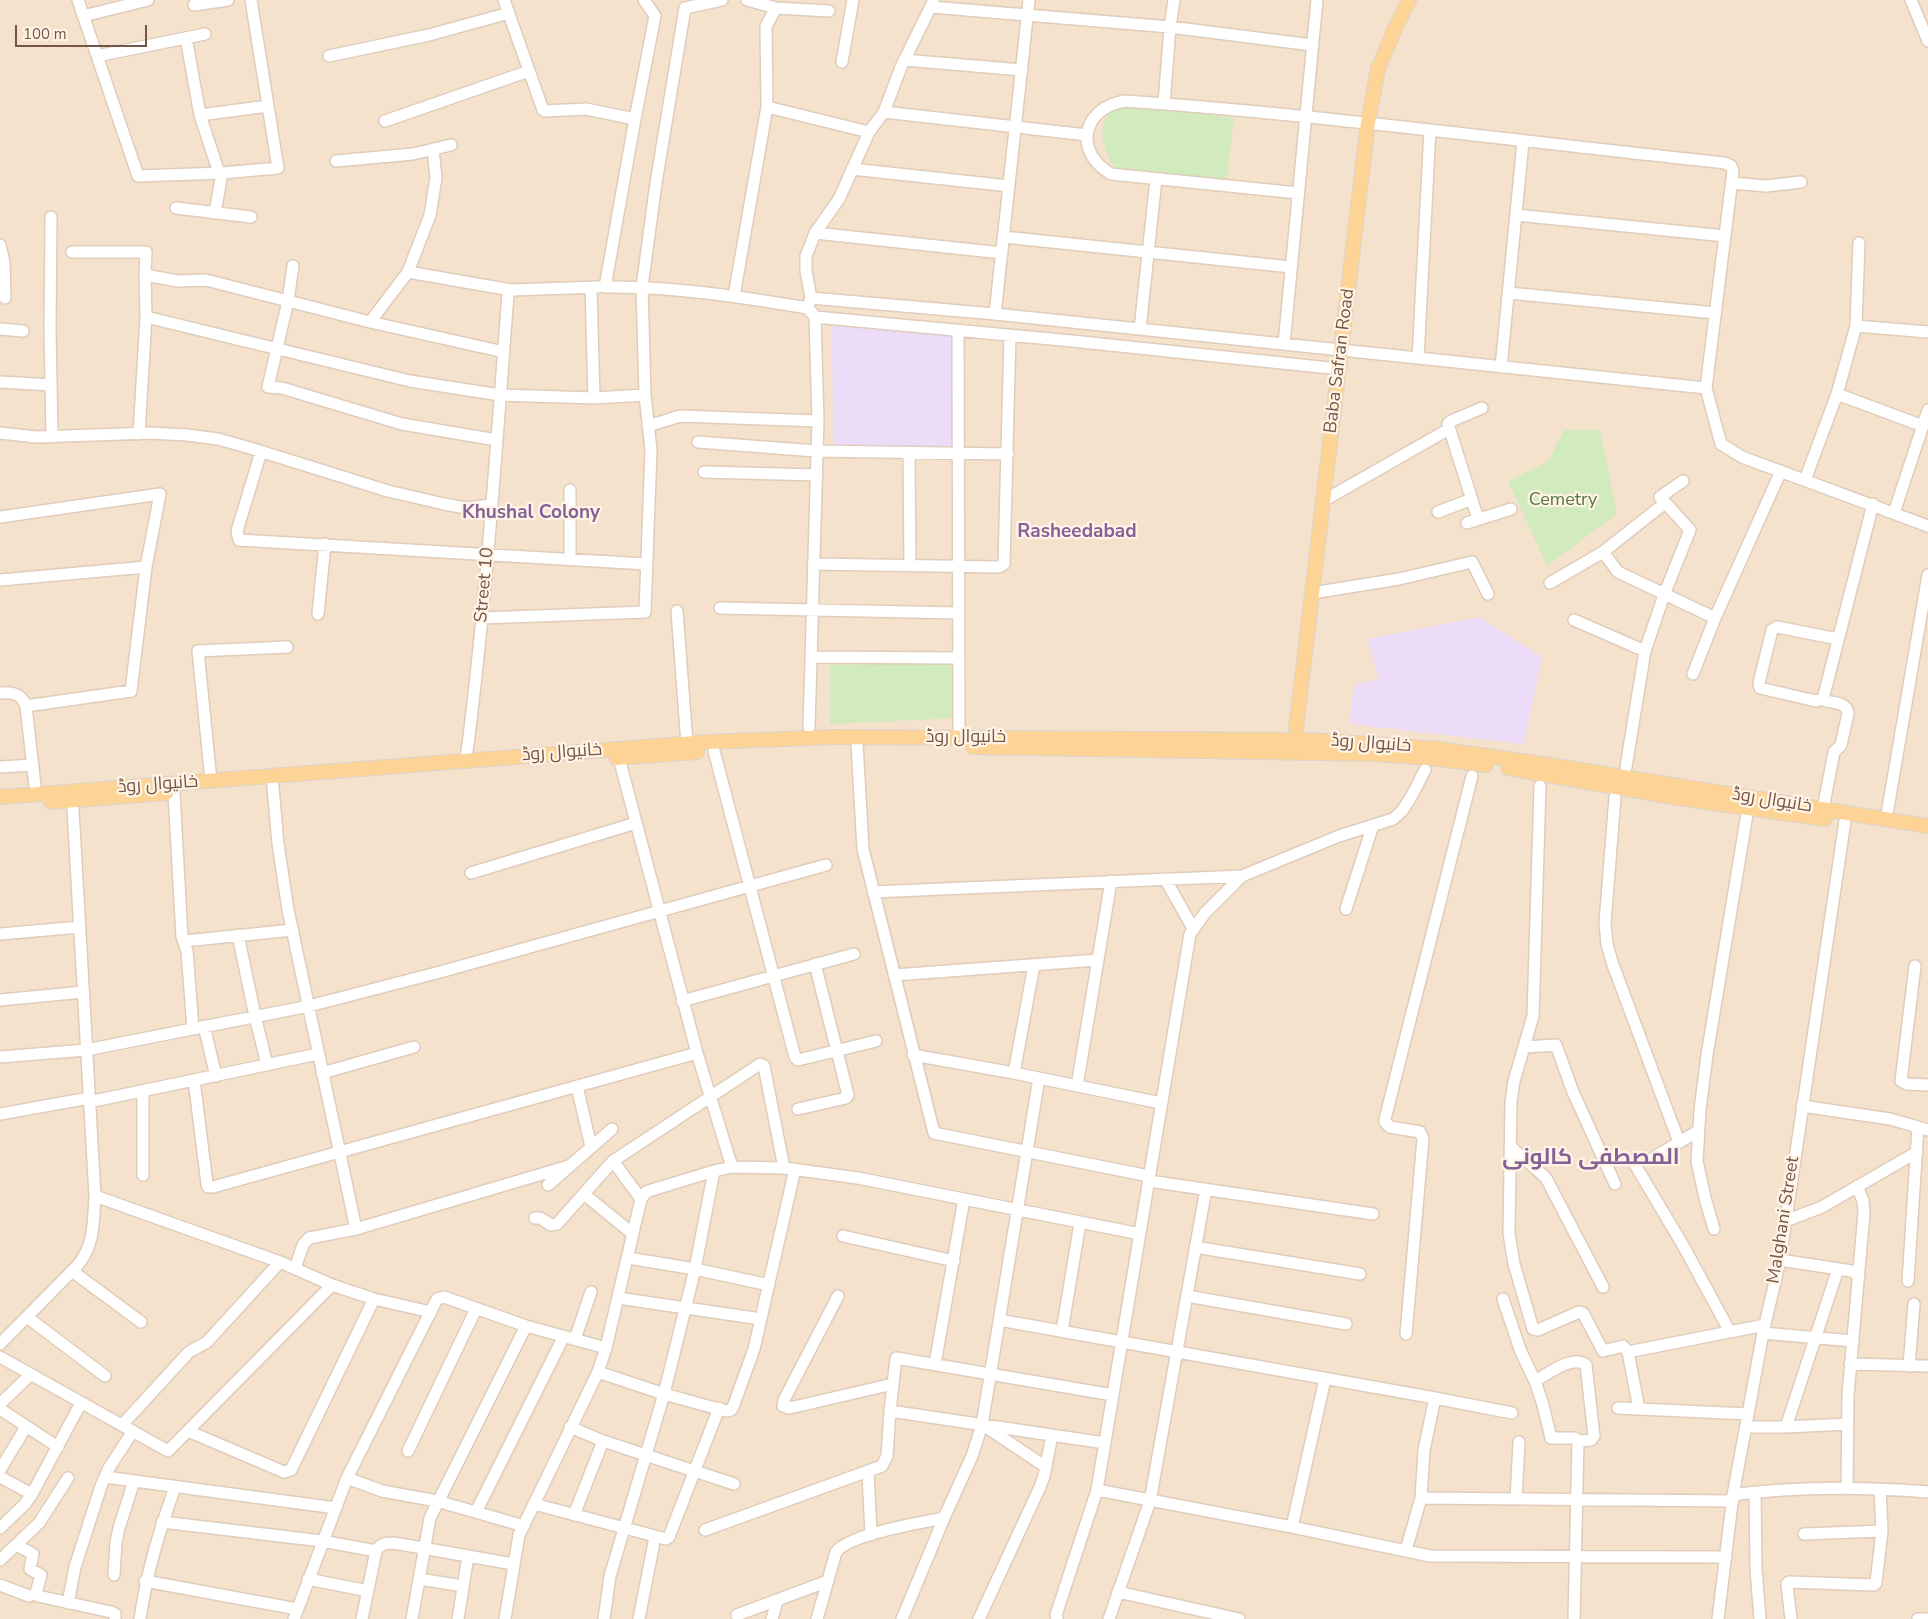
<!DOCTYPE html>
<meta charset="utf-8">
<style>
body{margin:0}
#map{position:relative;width:1928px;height:1619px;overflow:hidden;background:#fcf0df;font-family:"Nunito Sans",sans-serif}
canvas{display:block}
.scale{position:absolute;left:15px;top:25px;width:132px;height:22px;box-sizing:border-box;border:2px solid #735647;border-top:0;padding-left:6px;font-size:15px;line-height:18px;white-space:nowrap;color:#735647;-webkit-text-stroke:4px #fff4e6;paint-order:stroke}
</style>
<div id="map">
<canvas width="1928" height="1619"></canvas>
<div class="scale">100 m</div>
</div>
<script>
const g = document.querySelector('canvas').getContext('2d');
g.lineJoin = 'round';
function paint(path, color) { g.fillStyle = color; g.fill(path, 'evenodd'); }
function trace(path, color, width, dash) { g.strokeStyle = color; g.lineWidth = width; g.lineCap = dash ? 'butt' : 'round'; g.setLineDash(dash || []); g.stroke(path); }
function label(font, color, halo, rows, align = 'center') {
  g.font = font + ' "Nunito Sans",Cairo,sans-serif'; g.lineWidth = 4.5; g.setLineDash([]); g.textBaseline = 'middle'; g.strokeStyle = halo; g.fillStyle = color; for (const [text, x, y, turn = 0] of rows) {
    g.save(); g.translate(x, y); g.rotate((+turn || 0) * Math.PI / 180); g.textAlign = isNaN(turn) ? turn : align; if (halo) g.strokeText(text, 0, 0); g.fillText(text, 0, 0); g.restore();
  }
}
paint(new Path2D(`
 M0,0H1928V1619H0Z`), '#f4e2cd');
paint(new Path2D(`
 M832,326L963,334L962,449H833Z
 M1479,617L1542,657L1524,744L1349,724L1354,685L1379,679L1367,639Z`), '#eddcf8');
paint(new Path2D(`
 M1136,105L1234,118L1226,184C1203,181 1131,179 1116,167C1110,162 1107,154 1105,147C1100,133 1103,124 1110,111Z
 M1564,430H1600L1617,514L1547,566L1508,481L1548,462Z
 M956,661L955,718L830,724V665Z`), '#d1eabe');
const minor = new Path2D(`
 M78,0L138,176L222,173L278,168L251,0
 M504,0L543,110L545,111L586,109L635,119L605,287C673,286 741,297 808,308L815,317L818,421L809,727
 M747,0L776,8L829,11
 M1911,0L1928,41
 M194,5L228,0
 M931,7L1170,27L1312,45
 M83,16L148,0
 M186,38L200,115L219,173
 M97,56L205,34
 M329,56L429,35L509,13
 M904,60L1022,70
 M842,62L853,0
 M1164,104L1170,27L1174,0
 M767,107L766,26L776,8
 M884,112L1087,135
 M200,115L268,106
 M635,119L655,16L644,0
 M385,121L529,71
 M336,161L413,154L451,145
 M852,169L1009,186
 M1732,183L1766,186L1801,182
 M1298,193L1111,174C1073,152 1082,108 1125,101C1326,115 1525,142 1725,163L1731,166L1733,171L1706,388
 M176,208L251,217
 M215,213L222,173
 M1516,215L1725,236
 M51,217L50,329L52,437
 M815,233L1002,253
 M1004,237L1291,267
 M0,245L4,262L5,298
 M72,252H146L145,275L178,281L206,280L370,322L408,272L430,215L436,178L433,149
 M293,266L288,301L268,387L282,388L402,424L497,440
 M408,272L511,290L599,287
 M145,275L146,317L410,381L500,395L594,398L591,287
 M1509,293L1715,313
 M734,296L767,107L869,132
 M811,298L995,314L1706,388L1721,444L1742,457L1928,526
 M809,304L811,298L806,271V256L815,233L839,199L869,132L884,112L901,67L933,2
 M995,314L1029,0
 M815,317L1072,341L1339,369
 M370,322L504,352
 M1856,326L1928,332
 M0,329L23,331
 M1140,329L1156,179
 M958,331L959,728
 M1284,344L1317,0
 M1418,358L1430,130
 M1501,367L1523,142
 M0,382L51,385
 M1837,394L1923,426
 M594,398L645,395
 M648,426L680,416L818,421
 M0,433L36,437L150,433L187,435L218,439L250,448L388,491L444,504L466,508L492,505
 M139,434L146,317
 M698,442L816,451L1008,454
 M261,452L237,531L239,540L646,564
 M909,453L910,566
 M704,472L817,475
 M1805,480L1837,394L1856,326L1859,243
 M1323,501L1449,429
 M1438,512L1472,499
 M1894,513L1928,410
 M0,517L160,494L146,567L131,691L26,706
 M1478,519L1448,424L1451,421L1482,408
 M1467,523L1511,509
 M1603,552L1618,572L1715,618
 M570,559V490
 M813,564L999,567L1004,564L1010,335
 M0,580L146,567
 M1550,583L1603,552L1665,503
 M1312,593L1399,579L1472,562L1488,594
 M720,608L958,613
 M677,611L687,744
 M318,614L325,544
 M482,618L645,612L651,450L645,395L642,287L656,183L685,8L722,0
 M1574,620L1645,651
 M811,657L958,658
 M1693,674L1715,618L1781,471
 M0,693C12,692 21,693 26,706L36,795
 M1824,699L1816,701L1760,688L1759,683L1772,630L1777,627L1838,639
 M857,744L863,849L934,1133L1149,1176
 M714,751L795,1057L798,1060L876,1041
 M619,758L697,1053L732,1167
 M466,760C486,606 496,450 508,294L511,290
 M0,767L33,765
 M1626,767L1645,651L1664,595L1690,530L1660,497L1683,481
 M272,776L278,844L288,910L356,1229
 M211,781L198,651L287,647
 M1540,786L1533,1016L1514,1081L1511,1102L1509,1233L1514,1264L1533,1329L1538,1330L1579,1312L1583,1313L1603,1351L1623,1346L1628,1352L1639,1409
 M174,793L182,937L187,951L193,1029
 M1615,797L1605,923L1607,944L1612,962L1679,1142
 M1823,809L1834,752L1841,745L1848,713C1847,703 1835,703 1826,701L1824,699V695L1873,504
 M1886,820L1928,575
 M471,873L636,823
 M1165,879L1193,928
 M873,892L1242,876
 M1346,909L1373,825
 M0,934L80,927
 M238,935L255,1016L267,1065
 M184,941L293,930
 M1915,966L1901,1081L1907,1084L1928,1085
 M894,975L1098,960
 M0,1000L83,992
 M682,1001L854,954
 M204,1026L216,1076
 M1524,1047L1556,1045L1573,1092L1615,1184
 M913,1055L1014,1073L1161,1103
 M0,1057L86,1050L309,1006L440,972L826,865
 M322,1073L414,1047
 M1014,1073L1034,965
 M194,1080L207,1184L208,1187H213L697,1053
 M577,1086L591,1147
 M1077,1086L1111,881
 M89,1102L318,1054
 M1802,1106L1890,1119L1928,1130
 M798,1109L846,1098L848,1095L815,964
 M0,1114L89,1098
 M1510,1146L1546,1178L1603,1287
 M1653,1158L1698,1131
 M613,1161L641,1199
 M1634,1163L1684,1247L1730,1332
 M143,1175V1091
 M1149,1181L1373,1214
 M548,1185L612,1129
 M585,1195L633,1234
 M95,1196L280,1262L332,1285L374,1299L431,1312
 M535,1218H540L551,1225L557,1224L613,1161L760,1064L764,1066L784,1168
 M1785,1221L1822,1207L1917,1152
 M1714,1229L1705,1198L1697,1161L1700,1110L1707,1055L1748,808
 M843,1236L954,1261
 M1195,1247L1360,1274
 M628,1258L695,1269L769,1285
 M1780,1260L1852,1271L1859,1276
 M295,1268L303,1245L309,1238L356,1229L569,1166
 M72,1271L141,1322
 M1908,1281L1918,1127
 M838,1296L784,1400L783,1406L788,1408L794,1407L893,1384
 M1187,1296L1346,1324
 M618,1298L761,1319
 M1503,1299L1521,1352L1535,1381L1543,1405L1551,1438H1575L1578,1441L1574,1619
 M27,1317L105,1376
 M999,1320L1435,1398L1512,1413
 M1062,1331L1080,1223
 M1763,1333L1853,1341
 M1406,1334L1423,1139L1420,1132L1390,1127L1385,1122V1119L1472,776
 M575,1339L591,1292
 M0,1344L77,1266C95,1245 93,1222 95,1196L72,792
 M1628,1352L1765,1325
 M0,1357L168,1451L332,1285
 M935,1364L964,1199
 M1850,1364L1928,1366
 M1909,1366L1914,1304
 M598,1372L664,1394L726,1411L731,1410L733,1407L754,1349L795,1169
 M1535,1381C1548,1374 1573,1354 1586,1365L1594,1436L1591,1440L1578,1441
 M0,1404L31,1374
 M1618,1408L1748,1414
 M0,1409L58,1447
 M890,1411L1105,1443
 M122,1425L189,1352L207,1342L280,1262
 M570,1427L603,1441L734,1484
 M986,1427L1046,1467
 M1746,1427H1786L1847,1424
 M1786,1427L1838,1269
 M188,1431L284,1472L291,1470L374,1299
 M408,1451L476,1309
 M0,1470L26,1427
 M868,1472L871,1535
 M0,1477L32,1494
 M105,1477L336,1508
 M347,1478L382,1491L437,1501L524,1526
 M1847,1489L1848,1395L1864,1213L1863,1201L1857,1186
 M1097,1490L1292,1527L1430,1556L1726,1557
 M1755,1492L1756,1569L1760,1619
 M1733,1495C1797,1486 1864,1487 1928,1492
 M1421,1498L1733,1501
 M1516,1499L1519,1442
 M534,1504L666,1539L669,1537L719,1408
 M476,1512L564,1336
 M574,1515L603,1441
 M162,1522L322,1541L376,1551
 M1292,1527L1325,1379
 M0,1528L25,1504L32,1494L81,1403
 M705,1530L882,1466L887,1456L890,1411L896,1358L1113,1395
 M1804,1534L1882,1531
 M16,1545L33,1554L30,1569L41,1575L36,1593L38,1596L111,1612L115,1614V1619
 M1406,1550L1421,1498L1424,1450L1435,1398
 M0,1560L39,1523L68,1478
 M114,1575L116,1542L119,1528L134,1481
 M308,1579L368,1591
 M419,1579L463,1586
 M145,1581L297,1609
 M0,1585L29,1596
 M1118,1592L1239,1619
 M68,1603L75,1567L101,1486L109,1468L133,1431
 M737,1615L828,1581
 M140,1619C147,1571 159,1532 175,1487
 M294,1619L347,1478L437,1299L444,1297L526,1326L606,1348
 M362,1619L376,1551C381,1543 386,1543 394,1543L513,1564
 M412,1619L430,1518L526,1326
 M458,1619L468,1556
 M505,1619L519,1535L598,1372L606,1348L641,1199L646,1192L655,1189L714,1171L732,1167L784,1168L858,1178L1140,1234
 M604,1619L610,1576L664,1394L695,1269L714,1171
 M639,1619L655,1537
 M772,1619L777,1601
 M817,1619L836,1552C850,1534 920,1523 944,1518
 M902,1619L944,1518L972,1456L982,1425L1039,1078
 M979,1619L1040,1487L1044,1476L1052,1435
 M1057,1619L1056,1615L1097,1490L1190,934L1205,913L1242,876L1339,836L1393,819L1402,811L1411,797L1425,770
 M1109,1619L1150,1501L1206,1189
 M1718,1619L1733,1495L1763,1333L1780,1260L1845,821
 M1791,1619L1787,1584L1789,1582L1874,1585L1876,1583L1882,1531L1880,1489
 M1918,1619H1928`);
const major = new Path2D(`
 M1296,729L1368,122L1378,69L1395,28L1409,0
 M973,747L1374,754L1430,758L1486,765
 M616,758L697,752
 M1508,768L1678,798L1825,819
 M0,797L708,742L835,737L1307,740L1372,744L1439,749L1549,765L1928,826
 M51,802L166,793`);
trace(minor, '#e0ccbb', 14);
trace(major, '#dbd3cf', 16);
trace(minor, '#fff', 11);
trace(major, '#fdd495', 14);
label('18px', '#735647', '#fff4e6', [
 ["Baba Safran Road",1340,361,-83],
 ["Street 10",485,585,-85],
 ["خانیوال روڈ",966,738],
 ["خانیوال روڈ",1371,744,4],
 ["خانیوال روڈ",562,753,-4],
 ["خانیوال روڈ",158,785,-4],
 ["خانیوال روڈ",1772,801,9],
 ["Malghani Street",1784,1220,-81]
]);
label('18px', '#51793f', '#fff4e6', [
 ["Cemetry",1563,501]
]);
label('bold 19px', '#846297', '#fff4e6', [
 ["Khushal Colony",531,513],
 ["Rasheedabad",1077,532]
]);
label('bold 22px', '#846297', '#fff4e6', [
 ["المصطفی کالونی",1591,1159]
]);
</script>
